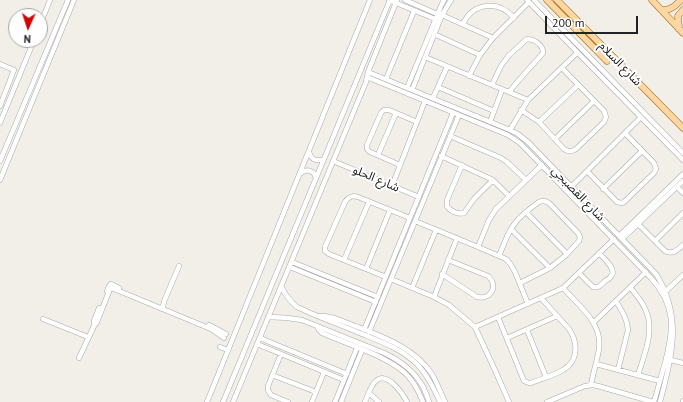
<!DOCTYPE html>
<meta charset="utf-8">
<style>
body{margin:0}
#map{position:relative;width:683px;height:402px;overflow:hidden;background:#f2efe9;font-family:"PT Sans",sans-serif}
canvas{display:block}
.north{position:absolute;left:8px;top:8px;width:40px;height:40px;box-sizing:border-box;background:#fff;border:1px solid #a7a7a7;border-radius:50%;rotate:183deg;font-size:11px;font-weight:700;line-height:16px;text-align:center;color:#222}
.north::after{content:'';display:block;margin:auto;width:14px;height:18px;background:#d40000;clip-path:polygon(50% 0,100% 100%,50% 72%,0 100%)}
.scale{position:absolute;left:545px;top:16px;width:93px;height:18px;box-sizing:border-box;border:2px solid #222;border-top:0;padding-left:5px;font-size:12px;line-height:14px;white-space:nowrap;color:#222;-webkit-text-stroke:3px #fff;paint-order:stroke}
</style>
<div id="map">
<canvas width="683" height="402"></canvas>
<div class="north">N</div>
<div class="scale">200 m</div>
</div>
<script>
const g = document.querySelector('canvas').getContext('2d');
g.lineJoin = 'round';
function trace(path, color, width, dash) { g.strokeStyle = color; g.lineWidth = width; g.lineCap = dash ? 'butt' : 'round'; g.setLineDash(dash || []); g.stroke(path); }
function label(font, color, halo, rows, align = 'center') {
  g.font = font + ' "PT Sans","Noto Sans Arabic",sans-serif'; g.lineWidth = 4; g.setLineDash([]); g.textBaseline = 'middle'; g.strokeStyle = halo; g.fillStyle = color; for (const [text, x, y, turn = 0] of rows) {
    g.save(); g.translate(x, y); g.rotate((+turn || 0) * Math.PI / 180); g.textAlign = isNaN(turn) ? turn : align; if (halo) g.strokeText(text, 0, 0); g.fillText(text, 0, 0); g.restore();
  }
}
const minor = new Path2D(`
 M389,0L435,19
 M405,0L437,14
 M527,0L578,53L683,160
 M534,0L683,153
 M442,15L493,38
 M463,24C473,2 499,0 514,18
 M40,25L50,0
 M434,34L480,55
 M425,57L528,100
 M0,64L14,70L0,106
 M368,72L510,130L518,134L529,143L656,274C683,317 672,355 660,402
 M469,76L480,55L493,38L529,2
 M367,77L508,135L520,143L651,278C676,306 674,328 665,363C661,376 658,389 654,402
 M386,79L414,11
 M492,85L501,66L509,55L527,39L533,40C538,42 544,48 543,53L519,80L509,92
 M438,87L494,111
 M407,88L441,6L444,0
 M412,90L442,15L451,0
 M433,98L447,67
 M521,110L539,122L564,149C568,152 572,152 576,149L604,122L606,117L604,111L562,68
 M490,122L502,90
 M539,122L578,85
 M0,123L34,40
 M510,130L528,100L577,53
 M450,136L501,158L507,162L526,180
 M555,139L594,101
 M309,151C310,159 316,162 324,159
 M378,155L396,113
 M441,156L493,180L509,196
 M0,161L68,0
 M333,161L419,197
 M400,165L370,152L367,149V145L381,113L384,110H389L417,122
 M462,165L447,200V206C450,211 458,215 464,213L474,199L493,180
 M587,171L617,202L622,203L624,202L654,173L656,169L654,163L625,133
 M300,174C306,168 314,170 316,178
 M0,180L74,0
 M392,186L425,101
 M571,187L641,117
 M677,187L683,193
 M603,189L642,151
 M526,212L567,254
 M415,221L478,247L506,259L511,265L515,272L528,304
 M638,224L665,251C673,255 677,250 683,245
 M511,229L550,268
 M619,236L683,174
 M622,239L683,181
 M655,241L683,213
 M478,247L489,220L496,209L542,165
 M499,256C503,247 506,237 511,229C517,218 529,209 539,202C543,200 546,201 549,203L578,233L580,237L579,241L566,255L550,268L520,283
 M344,260L369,202
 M292,262L378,297
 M290,267L376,302
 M366,269L390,210
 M579,273L593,287C599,288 601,285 605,281C607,280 611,277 612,275C616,268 603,258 599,253
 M442,274L477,297C491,300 499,286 488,276L448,260
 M386,277L329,254L325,251V247L345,202C348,197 353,195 358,197L410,218
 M391,279L434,297L449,305L475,327L494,368L509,402
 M281,286C285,295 290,301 297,307C318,317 341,325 362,334C382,342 402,349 418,365C428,376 434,389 440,402
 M630,287C636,295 643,302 646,311C655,331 644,355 638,375
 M412,288L436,230
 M563,288C578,305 603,323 599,349C597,361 593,373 591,385
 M667,290L683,275
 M107,291L109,286L111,284L119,288
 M434,297L457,238
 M616,301C622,311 627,318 628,330L618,370
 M162,309L165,299L179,266
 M320,316C332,315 346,323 358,327C386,338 414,348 432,374C437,383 441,393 445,402
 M268,317C280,317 291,318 302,320L384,353C399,360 413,370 422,385C425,390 427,396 429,402
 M498,317L524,381L529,383H531C541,379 555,375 563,370C579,361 578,342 569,329L541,298
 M43,319L88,337
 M594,322L646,272
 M209,325L226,334
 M94,326V321L99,308
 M317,326L319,330L322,333C347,344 388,356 407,375C415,383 419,392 423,402
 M475,327L563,288L614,239
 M364,330L453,113
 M527,330L546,377
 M369,332L459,115
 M260,338L347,374
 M507,338L557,316
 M257,344L344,380
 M220,347L228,350
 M281,354L268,386V390L271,395L288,402
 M79,358L94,326L97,322L110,289L112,288L211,329L224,338
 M671,360L683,363
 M596,364L660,381
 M272,375L316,392
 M369,393L379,402
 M207,402L370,0
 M223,402L390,0
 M233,402L366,82L368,72L397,0
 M312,402L324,372
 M335,402L357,348
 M341,402L362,350
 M365,402C368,395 371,384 377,380C388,372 403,394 407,402
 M547,402L585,386L593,385L598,386L653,402
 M683,402V401`);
const major = new Path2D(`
 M547,0L607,61
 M557,0L683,128
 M652,0L683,33
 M662,10C671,10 675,6 681,0
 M679,29L678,16L683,10`);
trace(minor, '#a9a9a9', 5.5);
trace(major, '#a06b00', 7);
trace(minor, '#fff', 4.5);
trace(major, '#fcd6a4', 6);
label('12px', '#222', '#fff', [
 ["شارع السلام",620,64,46],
 ["شارع الحلو",376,179,23],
 ["شارع القصبجي",578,194,46]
]);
</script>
